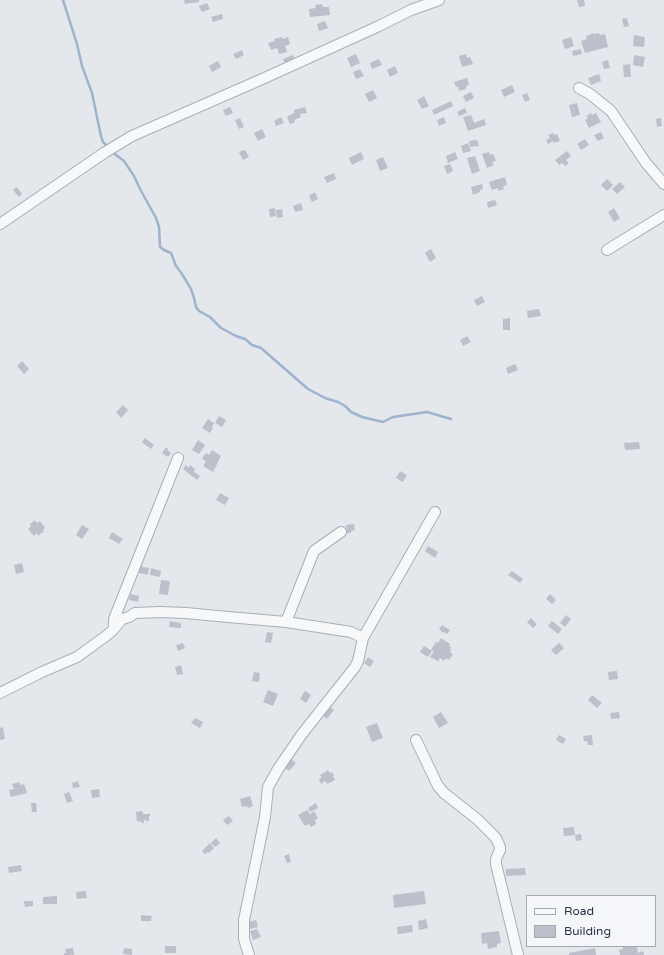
<!DOCTYPE html>
<style>
body{margin:0}
#map{position:relative;width:664px;height:955px;overflow:hidden;background:#e4e7ec;font-family:"Varela Round",sans-serif}
canvas{display:block}
.legend{position:absolute;left:526px;top:895px;width:130px;height:52px;box-sizing:border-box;background:#f4f6f9;border:1px solid #a4a8b1;margin:0;padding:5px 7px;list-style:none;font-size:12px;color:#2b3445}
.legend li{display:flex;align-items:center;gap:8px;height:20px}
.legend b{width:20px;border:1px solid #a4a8b1}
</style>
<div id="map">
<canvas width="664" height="955"></canvas>
<ul class="legend">
<li><b style="height:5px;background:#f7f8fa"></b>Road</li>
<li><b style="height:11px;background:#bbc0ca"></b>Building</li>
</ul>
</div>
<script>
const g = document.querySelector('canvas').getContext('2d');
g.lineJoin = 'round';
function trace(path, color, width, dash) { g.strokeStyle = color; g.lineWidth = width; g.lineCap = dash ? 'butt' : 'round'; g.setLineDash(dash || []); g.stroke(path); }
function paint(path, color) { g.fillStyle = color; g.fill(path, 'evenodd'); }
trace(new Path2D(`
 M63,0L77,44L82,66L92,93L101,136L103,142L107,146
 M112,152L124,161L134,176L140,189L156,218L159,227L160,247L164,250L171,253L176,266L182,274L191,289L194,298L196,307L199,311L210,317L221,328L236,336L245,339L252,345L261,348L308,389L325,398L338,402L345,406L351,412L362,417L383,422L393,417L427,412L451,419`), '#9fb4cc', 2.5);
paint(new Path2D(`
 M184,0H199V2L185,4Z
 M577,0H584L585,6L579,7Z
 M207,3L210,9L202,12L199,6Z
 M322,4L323,7H329L330,15L310,17L309,9L316,8L315,5Z
 M222,14L223,19L213,22L211,17Z
 M627,18L629,26L624,27L622,19Z
 M325,21L328,28L319,31L317,24Z
 M594,33V34L599,33L600,35L605,34L608,47L585,53L581,41L587,39L586,36L590,35V34Z
 M634,35L645,37L644,47L633,46Z
 M282,37L283,39L288,37L290,44L285,46L287,52L279,54L277,48L271,50L268,43L275,41L274,39Z
 M571,37L574,46L565,49L562,40Z
 M581,49L582,54L573,56L572,51Z
 M242,50L244,55L236,59L233,54Z
 M356,54L360,63L351,67L347,58Z
 M466,54L467,58L470,57L473,64L462,67L459,56Z
 M293,55L295,61L285,64L283,59Z
 M634,55L645,57L643,67L633,65Z
 M379,59L382,65L372,69L370,63Z
 M608,60L610,68L604,69L602,62Z
 M218,61L221,67L212,72L209,66Z
 M630,64L631,77H624L623,65Z
 M395,66L398,73L390,77L387,70Z
 M360,69L364,76L356,79L353,72Z
 M599,74L601,81L591,85L588,78Z
 M467,78L469,85L466,86V89L459,91L458,86L456,87L454,82Z
 M512,85L515,92L504,97L501,90Z
 M373,90L377,98L369,102L365,94Z
 M471,92L474,98L466,102L463,96Z
 M527,93L530,100L525,102L522,95Z
 M424,96L429,106L422,109L417,100Z
 M451,101L453,106L434,115L432,110Z
 M577,103L580,115L572,117L569,105Z
 M230,107L233,113L226,116L223,110Z
 M305,107L307,113L300,114L301,117L294,120L295,122L290,124L287,117L294,113V110Z
 M465,108L467,113L459,116L457,112Z
 M591,113L592,115L596,113L601,122L589,128L585,120L588,118L586,116Z
 M471,115L474,123L484,119L486,125L468,131L463,117Z
 M281,117L284,123L276,126L274,121Z
 M444,117L446,123L439,126L437,120Z
 M240,118L244,127L239,129L235,120Z
 M661,118L662,126L657,127L656,119Z
 M262,129L266,137L258,141L254,133Z
 M601,132L604,138L598,141L594,135Z
 M553,133L554,135L557,134L560,141L554,143L553,141L548,144L546,140L550,138L548,135Z
 M585,139L589,145L581,150L577,144Z
 M477,140L479,146L470,147L469,141Z
 M468,143L471,151L463,153L461,146Z
 M245,150L249,157L243,160L239,152Z
 M567,151L571,156L566,160L569,163L565,166L562,163L559,165L555,160Z
 M361,152L364,159L352,165L349,158Z
 M455,152L458,159L448,163L446,156Z
 M489,152L490,155L493,154L496,161L492,162L494,165L487,168L482,154Z
 M475,156L480,171L472,174L467,158Z
 M383,157L388,168L380,171L376,160Z
 M450,164L453,171L447,174L444,166Z
 M334,173L336,179L327,183L324,177Z
 M505,177L507,185L503,186L504,189L498,191V188L492,190L489,182Z
 M607,179L613,185L607,191L601,185Z
 M620,182L625,187L617,194L612,189Z
 M482,184L483,189L480,190V192L473,195L471,187Z
 M17,187L22,194L19,197L13,190Z
 M315,192L318,199L312,202L309,196Z
 M495,200L497,205L488,208L487,202Z
 M301,203L303,210L295,212L293,206Z
 M275,208L276,216L270,217L269,209Z
 M614,208L620,218L614,222L608,212Z
 M282,209L283,217L277,218L276,210Z
 M431,249L436,258L430,262L425,253Z
 M482,296L485,302L477,306L474,300Z
 M539,309L541,316L528,318L527,311Z
 M510,318V330H503V319Z
 M467,336L471,342L463,346L460,340Z
 M22,361L29,369L24,374L17,366Z
 M515,364L518,370L508,374L506,368Z
 M123,405L128,410L121,418L116,412Z
 M219,416L226,420L222,427L215,423Z
 M208,419L214,423L212,427L213,428L210,433L202,428Z
 M145,438L154,445L151,449L142,442Z
 M198,440L205,445L199,454L192,450Z
 M639,442L640,449L625,450L624,443Z
 M166,447L168,449L167,450L171,453L168,457L162,453Z
 M212,450L221,456L213,472L203,466L206,461L202,459L206,453L209,455Z
 M186,465L189,468L190,465L195,469L194,472L200,476L197,480L183,469Z
 M400,471L407,475L403,482L396,478Z
 M220,493L229,498L225,505L216,500Z
 M35,520L37,523L40,521L45,528L43,530L44,531L38,536L37,533L34,536L28,529L31,526L30,524Z
 M354,524L355,530L351,531V533H347L346,525Z
 M82,525L89,529L82,539L76,535Z
 M112,532L123,539L119,544L109,538Z
 M428,546L438,552L435,558L425,551Z
 M22,563L24,572L16,574L14,565Z
 M140,566L149,568L148,575L139,573Z
 M151,568L161,571L160,577L150,575Z
 M512,571L523,579L520,583L508,575Z
 M161,580L170,581L168,595L159,594Z
 M130,594L139,596L138,602L129,600Z
 M550,594L556,600L552,604L546,599Z
 M566,615L571,619L565,627L560,623Z
 M531,618L537,624L533,628L527,622Z
 M170,621L181,623V628L169,627Z
 M552,621L562,629L558,634L548,626Z
 M442,625L450,630L447,634L444,632L443,633L439,629Z
 M267,632L273,633L271,643L265,642Z
 M441,638L450,644L449,646L451,647L450,649L451,650L450,652L453,654L449,660L446,658L444,661L440,658L438,661L430,657L434,651L431,650L436,642L438,643Z
 M183,643L185,648L178,651L176,645Z
 M559,643L564,648L556,655L551,650Z
 M424,646L432,651L428,657L420,652Z
 M368,657L374,661L370,667L364,663Z
 M181,665L183,674L177,675L175,667Z
 M617,671L618,679L609,680L608,672Z
 M254,672L260,673L259,682L252,681Z
 M268,690L278,694L273,706L263,702Z
 M305,691L311,695L306,703L300,699Z
 M592,695L602,703L597,708L588,700Z
 M329,706L334,710L327,719L322,715Z
 M441,712L448,723L439,728L433,717Z
 M619,712L620,718L611,719L610,713Z
 M195,718L203,722L200,728L191,723Z
 M377,723L383,738L372,742L366,727Z
 M3,727L5,739L0,740V728Z
 M559,735L566,739L563,744L556,740Z
 M592,735L593,745H588L587,741H584L583,736Z
 M290,758L296,763L289,771L283,766Z
 M328,770L330,773L332,772L334,775L333,776L335,780L327,784L325,781L321,784L319,779L322,777L320,775Z
 M78,781L80,787L73,788L72,783Z
 M20,782V785L24,784L27,793L11,797L9,790L14,789L12,784Z
 M99,789L100,797L92,798L91,790Z
 M69,792L73,801L67,803L64,794Z
 M250,796L253,806L248,808L247,806L242,807L240,799Z
 M31,803H36L37,812H32Z
 M316,803L318,808L310,812L308,808Z
 M307,810L310,814L314,811L318,818L315,820L316,824L311,827L309,824L305,826L298,815Z
 M142,811L143,814H150V816H149V821H146V820H144V823H141V821L137,822L136,812Z
 M229,816L233,821L227,825L223,820Z
 M574,827L575,835L564,836L563,828Z
 M581,834L582,840L576,841L575,835Z
 M216,838L220,843L215,847L211,843Z
 M210,843L214,848L209,853L208,852L205,854L202,851Z
 M289,854L291,862L287,863L284,856Z
 M21,865L22,871L9,873L8,867Z
 M525,868L526,875L506,876V869Z
 M86,891L87,898L77,899L76,892Z
 M424,891L426,904L394,908L393,895Z
 M57,896V904H43V897Z
 M24,901H33V906L25,907Z
 M141,915L152,916L151,921H141Z
 M426,919L428,928L419,930L418,921Z
 M256,920L258,927L250,929L248,922Z
 M412,925L413,932L398,934L397,927Z
 M257,929L261,937L253,940L250,931Z
 M499,931L501,943L497,944V947L488,949L487,943L482,944L481,933Z
 M165,946H176V953H165Z
 M623,946H637L638,953L643,951L644,955H620L619,950L623,949Z
 M73,948L74,955H64V953H66L65,949Z
 M124,948L132,949V955L123,954Z
 M595,948L596,955H569V953Z`), '#bbc0ca');
const minor = new Path2D(`
 M579,88L590,94L611,111L646,163L664,184
 M0,224L104,153L132,136L260,80L379,26L411,10L439,0
 M607,250L664,215
 M286,622L314,551L341,532
 M114,628V619L178,458
 M363,638L435,512
 M0,693L42,672L77,657L106,636L113,630L122,619L129,617L135,613L160,612L186,613L228,617L286,622L351,632L363,638L358,661L355,667L302,734L278,769L268,787L265,817L257,857L244,920V939L249,955
 M416,740L438,786L444,793L477,819L496,838L500,847V850L496,859V864L518,955`);
trace(minor, '#a9aeb7', 12);
trace(minor, '#f7f8fa', 10);
</script>
